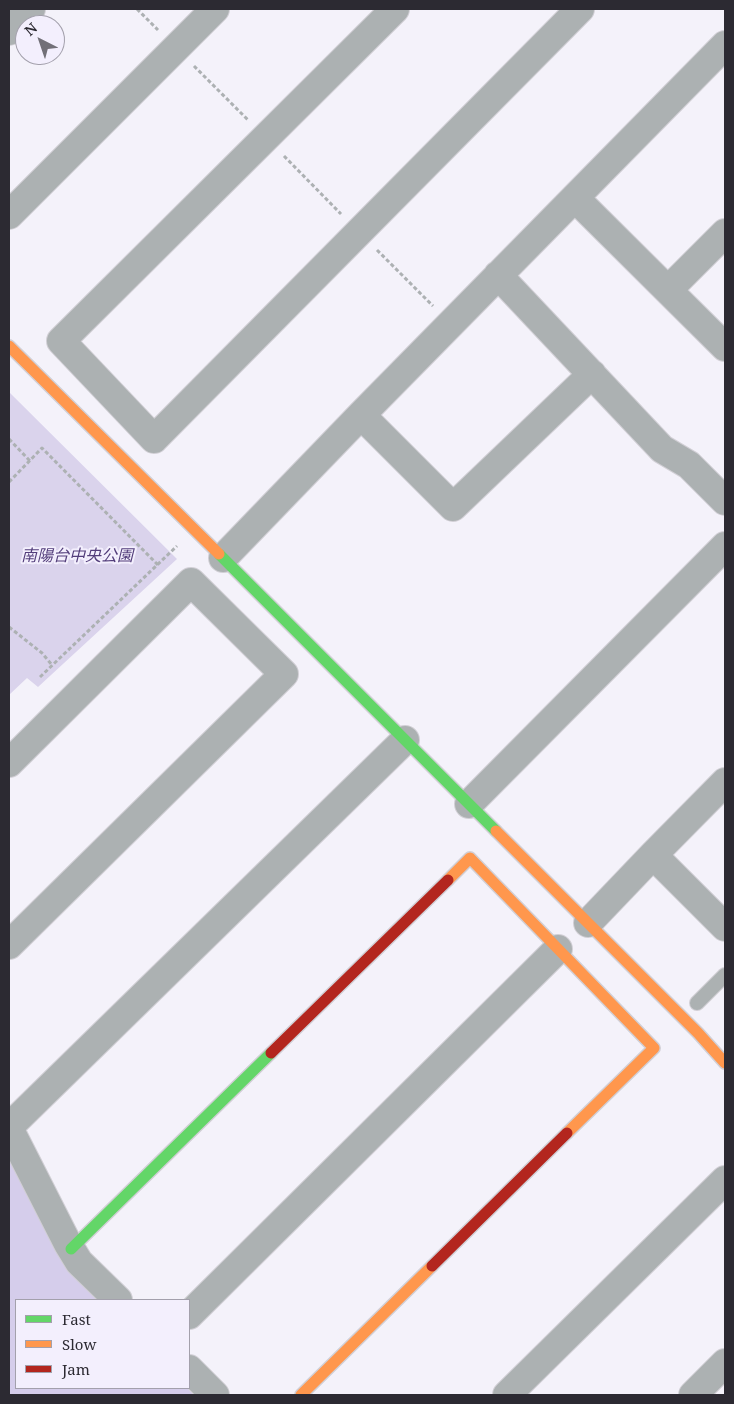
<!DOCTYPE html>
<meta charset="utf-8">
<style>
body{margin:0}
#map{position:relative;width:734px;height:1404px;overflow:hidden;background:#f4f2fa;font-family:"Noto Serif",serif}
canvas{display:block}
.frame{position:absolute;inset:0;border:10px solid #2c2a32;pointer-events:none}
.legend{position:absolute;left:15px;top:1299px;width:175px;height:90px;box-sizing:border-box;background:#f3effd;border:1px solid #a3a0ac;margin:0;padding:6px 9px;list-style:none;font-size:15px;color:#2c2a32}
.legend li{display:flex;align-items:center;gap:10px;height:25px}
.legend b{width:25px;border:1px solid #a3a0ac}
.north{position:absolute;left:15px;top:15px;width:50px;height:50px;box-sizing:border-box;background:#f3effd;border:1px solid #a3a0ac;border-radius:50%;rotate:319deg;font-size:14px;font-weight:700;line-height:20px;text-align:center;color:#2c2a32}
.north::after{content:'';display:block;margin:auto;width:18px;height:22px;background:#727078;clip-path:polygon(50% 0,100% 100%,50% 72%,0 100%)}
</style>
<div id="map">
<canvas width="734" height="1404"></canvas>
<div class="frame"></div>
<ul class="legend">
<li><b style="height:6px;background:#63d668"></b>Fast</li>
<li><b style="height:6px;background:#ff974d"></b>Slow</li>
<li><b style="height:6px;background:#b3261e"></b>Jam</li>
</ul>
<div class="north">N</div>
</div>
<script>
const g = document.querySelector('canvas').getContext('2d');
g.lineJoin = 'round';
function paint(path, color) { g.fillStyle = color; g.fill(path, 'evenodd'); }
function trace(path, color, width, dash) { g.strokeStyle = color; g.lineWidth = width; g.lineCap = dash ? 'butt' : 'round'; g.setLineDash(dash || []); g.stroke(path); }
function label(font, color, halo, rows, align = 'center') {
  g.font = font + ' "Noto Serif","Noto Sans JP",serif'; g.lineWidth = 4; g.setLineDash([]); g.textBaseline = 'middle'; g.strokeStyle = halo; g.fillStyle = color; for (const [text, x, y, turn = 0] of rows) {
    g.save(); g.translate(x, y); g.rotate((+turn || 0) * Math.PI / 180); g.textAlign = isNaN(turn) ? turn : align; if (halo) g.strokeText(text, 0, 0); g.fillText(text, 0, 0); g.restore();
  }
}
paint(new Path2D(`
 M9,392L177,559L38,687L27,678L9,695Z`), '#dad3ec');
paint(new Path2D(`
 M9,1157L102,1300H16V1388H187L194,1395H9Z`), '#d5cdeb');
const lane = new Path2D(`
 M697,1003L725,975`);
const street = new Path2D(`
 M395,9L61,341L154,439L580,9
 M9,31L31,9
 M575,198L725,347
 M9,215L215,9
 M498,275L662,449L689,465L725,501
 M668,290L725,233
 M361,415L453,507L592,374
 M223,558L361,415L725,45
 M9,763L191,582L284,674L9,945
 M469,804L725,546
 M653,855L725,927
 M588,923L653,855L725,782
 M9,1127L405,740
 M9,1128L68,1244L79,1262L118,1300
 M189,1315L558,949
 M189,1369L215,1395
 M507,1395L725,1180
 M693,1395L725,1363`);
const fast = new Path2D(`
 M219,554L496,831
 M71,1249L271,1053`);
const slow = new Path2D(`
 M9,346L219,554
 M496,831L698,1033L725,1063
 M448,880L470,858L654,1048L567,1133
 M301,1395L432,1266`);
const jam = new Path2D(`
 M271,1053L448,880
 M432,1266L567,1133`);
trace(lane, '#d1cfd5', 16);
trace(street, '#d1cfd5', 30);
trace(fast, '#d1cfd5', 14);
trace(slow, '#d1cfd5', 14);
trace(jam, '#d1cfd5', 14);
trace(new Path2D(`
 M137,9L158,30
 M194,66L248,120
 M284,156L341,214
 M377,250L433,306
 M9,439L30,461
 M9,482L42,448L158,565
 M9,627L42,653L52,665
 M40,677L177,546`), '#adb1b3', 3, [4, 2.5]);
trace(lane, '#acb1b2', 14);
trace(street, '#acb1b2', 28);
trace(fast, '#63d668', 11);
trace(slow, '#ff974d', 11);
trace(jam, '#b3261e', 11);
label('italic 16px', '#533e7b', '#f3effd', [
 ["南陽台中央公園",77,556]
]);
</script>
